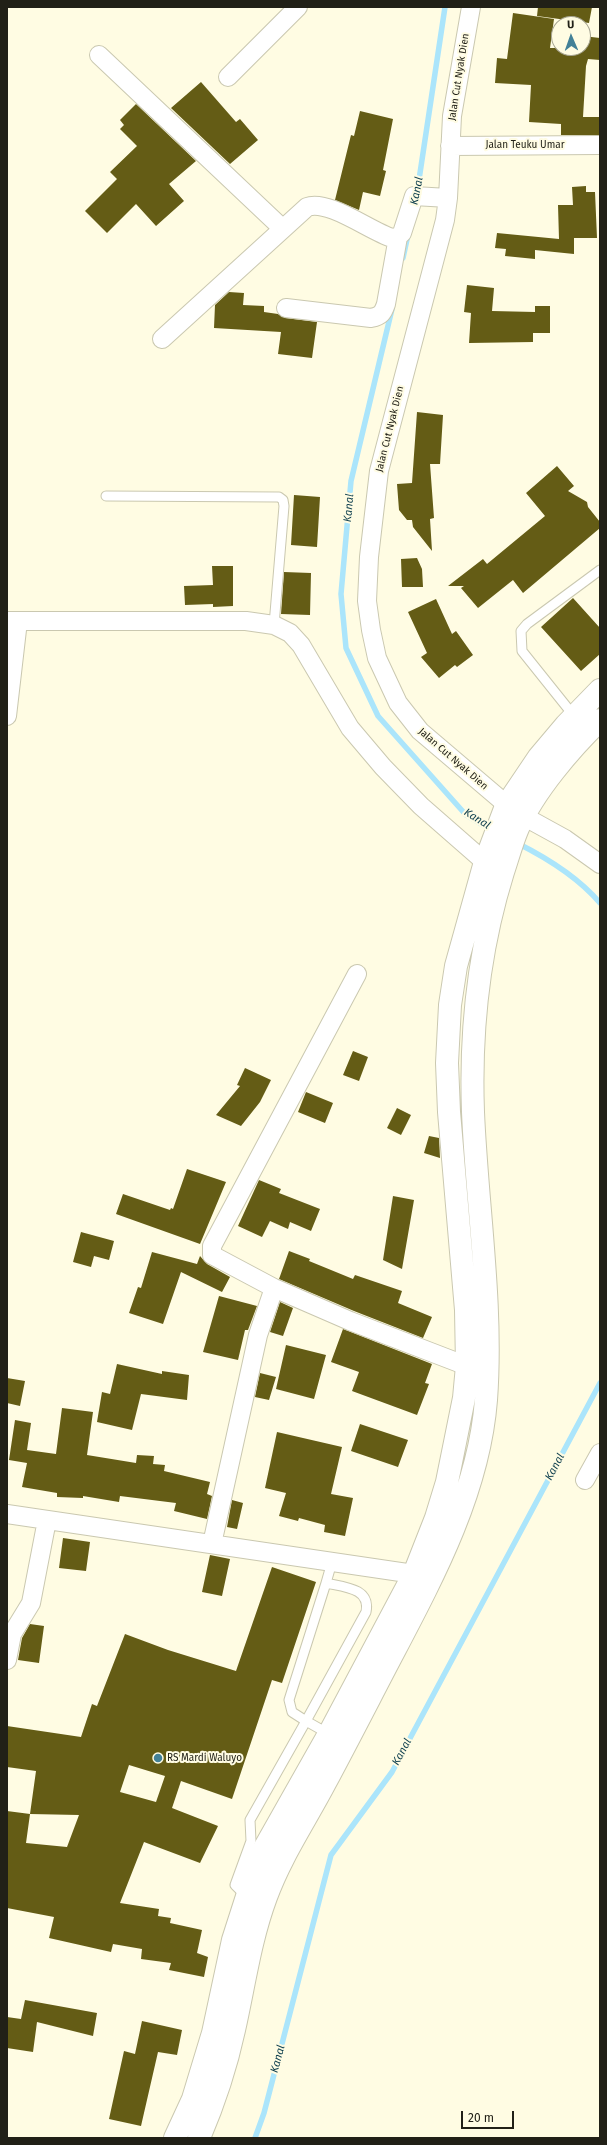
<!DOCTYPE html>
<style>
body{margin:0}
#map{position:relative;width:607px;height:2145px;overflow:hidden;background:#fffce3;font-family:"Fira Sans",sans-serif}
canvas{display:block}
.frame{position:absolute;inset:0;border:8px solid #212017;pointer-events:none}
.north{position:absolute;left:551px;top:16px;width:40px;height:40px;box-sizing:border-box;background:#fffce3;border:1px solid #a6a491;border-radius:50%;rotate:358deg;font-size:11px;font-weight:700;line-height:16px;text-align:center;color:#212017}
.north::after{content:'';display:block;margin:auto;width:14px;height:18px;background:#438197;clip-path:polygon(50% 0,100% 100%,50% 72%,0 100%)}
.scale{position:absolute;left:461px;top:2111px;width:53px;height:18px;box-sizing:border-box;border:2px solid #212017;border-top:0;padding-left:5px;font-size:12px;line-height:14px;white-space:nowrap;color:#212017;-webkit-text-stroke:3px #fffce3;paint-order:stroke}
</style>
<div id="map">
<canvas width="607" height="2145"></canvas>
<div class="frame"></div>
<div class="north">U</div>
<div class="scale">20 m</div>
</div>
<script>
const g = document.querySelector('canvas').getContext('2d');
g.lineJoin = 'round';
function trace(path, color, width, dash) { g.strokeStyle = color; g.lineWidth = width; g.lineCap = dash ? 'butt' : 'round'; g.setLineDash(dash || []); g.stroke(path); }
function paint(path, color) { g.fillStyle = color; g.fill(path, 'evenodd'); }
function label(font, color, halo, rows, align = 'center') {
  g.font = font + ' "Fira Sans",sans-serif'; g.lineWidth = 4; g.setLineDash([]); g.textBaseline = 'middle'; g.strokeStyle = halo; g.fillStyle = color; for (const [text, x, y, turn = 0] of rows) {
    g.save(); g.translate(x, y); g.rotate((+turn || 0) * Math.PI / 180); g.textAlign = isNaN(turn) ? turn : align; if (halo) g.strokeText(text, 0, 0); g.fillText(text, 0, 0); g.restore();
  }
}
trace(new Path2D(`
 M417,193L445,7
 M403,258L408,235
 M392,309L351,481L341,594L346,648L378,716L466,815L491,830
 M517,843C547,858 578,877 600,903
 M255,2138L264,2113L331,1855L392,1772L600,1383`), '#abe5fb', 5.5);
paint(new Path2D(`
 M538,7H592L589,23L537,16Z
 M513,13L554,19L550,48H583V36L600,38V60L588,59L586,66L583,117H600V135H561V124L529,122L531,85L495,83L497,58L507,59Z
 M201,82L236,122L240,119L258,140L230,164L171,108Z
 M136,104L196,161L169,184L184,201L156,226L136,204L107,233L85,211L117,179L110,172L137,146L120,129L124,125L120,120Z
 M360,111L393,119L383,170L386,171L380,196L363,192L359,210L335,200L351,135L354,136Z
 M586,186V192H595L597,238H574V254L535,250V259L505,256L506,249L495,248L497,233L559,239L558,205H573L572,187Z
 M467,285L494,288L492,311L535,312V306H550V333H533V342L469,343L471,313L464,312Z
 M229,292L244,293L243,305L264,306V312L278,314L285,318L317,322L312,358L278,354L281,332L214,328L215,305Z
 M417,412L443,415L440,464H430L434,518L430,519L432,551L413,527L412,520H407L399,510L397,484L412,483Z
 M557,466L574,486L568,491L587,502L588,507L600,522V528L523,593L513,580L478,608L461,588L464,586H448L483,559L487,564L545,516L526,493Z
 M294,495L320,497L317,547L291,545Z
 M417,558L422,569L423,587H402L401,559Z
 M212,566H233V606L213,607V604L185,605L184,586L213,585Z
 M284,572L311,573L310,615L281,614Z
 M573,598L600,628V654L581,671L541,627Z
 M436,599L452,634L456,631L473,655L457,667L455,665L439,678L421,657L427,653L408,612Z
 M353,1051L368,1057L359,1081L343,1075Z
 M245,1068L271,1080L260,1102L241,1126L216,1115L240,1086L237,1085Z
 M306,1092L333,1103L325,1123L298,1112Z
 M397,1108L411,1115L401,1135L387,1128Z
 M429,1136L439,1138L440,1158L424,1153Z
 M187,1169L226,1182L200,1244L116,1214L123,1194L170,1210L171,1208L173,1209Z
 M259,1180L281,1189L279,1193L320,1209L311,1231L290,1222L288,1229L270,1221L262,1237L238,1226Z
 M393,1196L414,1200L402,1269L383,1260Z
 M81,1232L114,1241L109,1260L94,1256L91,1267L73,1262Z
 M289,1251L310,1259L309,1261L353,1279L355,1275L402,1291L398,1303L432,1317L423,1338L354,1311L279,1279Z
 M152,1252L197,1264L200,1256L207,1264L230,1277L222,1292L181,1272L163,1324L129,1313L138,1287L141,1288Z
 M219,1296L257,1306L248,1330H245L238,1360L203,1352Z
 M280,1302L293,1308L283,1336L270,1332Z
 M343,1329L432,1364L425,1383L429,1384L417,1415L352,1391L359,1372L331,1362Z
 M286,1345L326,1355L314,1399L276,1389Z
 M117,1364L162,1374V1371L189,1375L187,1400L141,1394L132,1430L97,1422L102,1392L110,1394Z
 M260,1373L276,1377L269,1400L255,1397Z
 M7,1378L25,1381L20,1406L7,1403Z
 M62,1408L93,1412L87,1455L136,1463L137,1455L154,1456L153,1464L165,1465L164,1471L210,1482L207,1494L212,1496L207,1519L174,1511L176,1503L120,1496L119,1502L83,1496V1498L57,1497V1493L22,1487L27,1463L9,1460L15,1420L31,1423L27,1450L56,1454Z
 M360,1424L408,1440L398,1467L351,1451Z
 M277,1432L342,1447L331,1494L353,1498L345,1536L324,1532L325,1525L299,1518L298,1521L279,1516L286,1493L265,1488Z
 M232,1500L243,1503L237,1529L227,1527Z
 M63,1538L90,1542L86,1571L59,1568Z
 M210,1555L230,1559L222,1596L202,1592Z
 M272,1567L316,1582L282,1683L272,1680L232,1799L181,1781L172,1808L218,1826L200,1863L144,1842L120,1903L159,1909L158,1916L171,1918L170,1923L202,1930L197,1953L208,1957L204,1977L169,1970L171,1963L141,1959L142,1949L113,1944L111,1952L49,1938L54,1917L7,1908V1811L30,1814L36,1771L7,1767V1726L81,1737L92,1704L97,1706L125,1634L168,1650L236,1671ZM129,1765L165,1776L156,1802L120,1792ZM30,1814L79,1815L67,1847L26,1843Z
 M30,1624L44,1626L39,1663L18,1660L22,1638Z
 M25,2000L97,2013L93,2036L37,2022L33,2052L7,2048V2017L21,2019Z
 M142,2021L182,2030L177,2055L158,2052L141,2126L109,2119L124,2051L135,2054Z`), '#645c15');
const service = new Path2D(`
 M106,496L279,497L283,500L284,506L274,625
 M574,716L522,651L521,631L527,624L600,570
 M326,1583C344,1587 371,1588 366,1612L306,1721L292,1712L289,1700Z
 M326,1583L332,1562
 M246,1896L235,1885L251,1841L250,1820L306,1721L329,1734`);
const minor = new Path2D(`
 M471,7L452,116L448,198L445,220L379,471L369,557L367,601L371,630L377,658L398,703L420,731L514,811L565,839L600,864
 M99,55L283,229
 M228,77L298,7
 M450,146L600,145
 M286,308L371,318C381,316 383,313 386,304L398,237
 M162,339L307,207C328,199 370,231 392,238L398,237L402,233L414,196L448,198
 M7,621H246L274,625L290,633L301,645L350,728L383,767L421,806L485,862L496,868
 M7,716L18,621
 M357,974L212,1246V1255L274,1288L350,1321L467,1366
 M585,1480L600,1453
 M7,1514L414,1574
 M212,1544L258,1335L274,1288
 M7,1660L12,1634L31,1603L47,1520`);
const trunk = new Path2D(`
 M175,2138L193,2099L213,2033L233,1940L260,1856L329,1734L414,1574L436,1518L447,1482L464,1398L467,1366L466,1310L449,1112L447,1063L450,1005L456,966L485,862L506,806L539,757L566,725L600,690
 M199,2138C214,2103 226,2067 234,2030C244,1986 250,1940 266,1897C281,1856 305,1821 325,1783C348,1740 370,1697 392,1655C434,1575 479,1491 486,1400C493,1304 477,1207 473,1112C470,1030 479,949 503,872C508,857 512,842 518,828C534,791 571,748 600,720`);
trace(service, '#cac8b0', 11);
trace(minor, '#cac8b0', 20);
trace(trunk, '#cac8b0', 24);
trace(service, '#fff', 9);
trace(minor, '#fff', 18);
trace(trunk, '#fff', 22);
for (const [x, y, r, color] of [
 [158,1758,5,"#438197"]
]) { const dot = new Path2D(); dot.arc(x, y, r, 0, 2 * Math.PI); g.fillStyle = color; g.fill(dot); trace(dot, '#fffce3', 1.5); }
label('10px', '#212017', '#fffce3', [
 ["Jalan Cut Nyak Dien",459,77,-81],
 ["Jalan Teuku Umar",525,145],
 ["Jalan Cut Nyak Dien",390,429,-76],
 ["Jalan Cut Nyak Dien",453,759,41]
]);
label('10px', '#212017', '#fffce3', [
 ["RS Mardi Waluyo",167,1758]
], 'left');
label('italic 11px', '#0d3e4d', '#fffce3', [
 ["Kanal",417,191,-79],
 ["Kanal",349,508,-85],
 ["Kanal",477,819,32],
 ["Kanal",555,1467,-62],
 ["Kanal",402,1752,-62],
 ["Kanal",278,2059,-75]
]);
</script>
